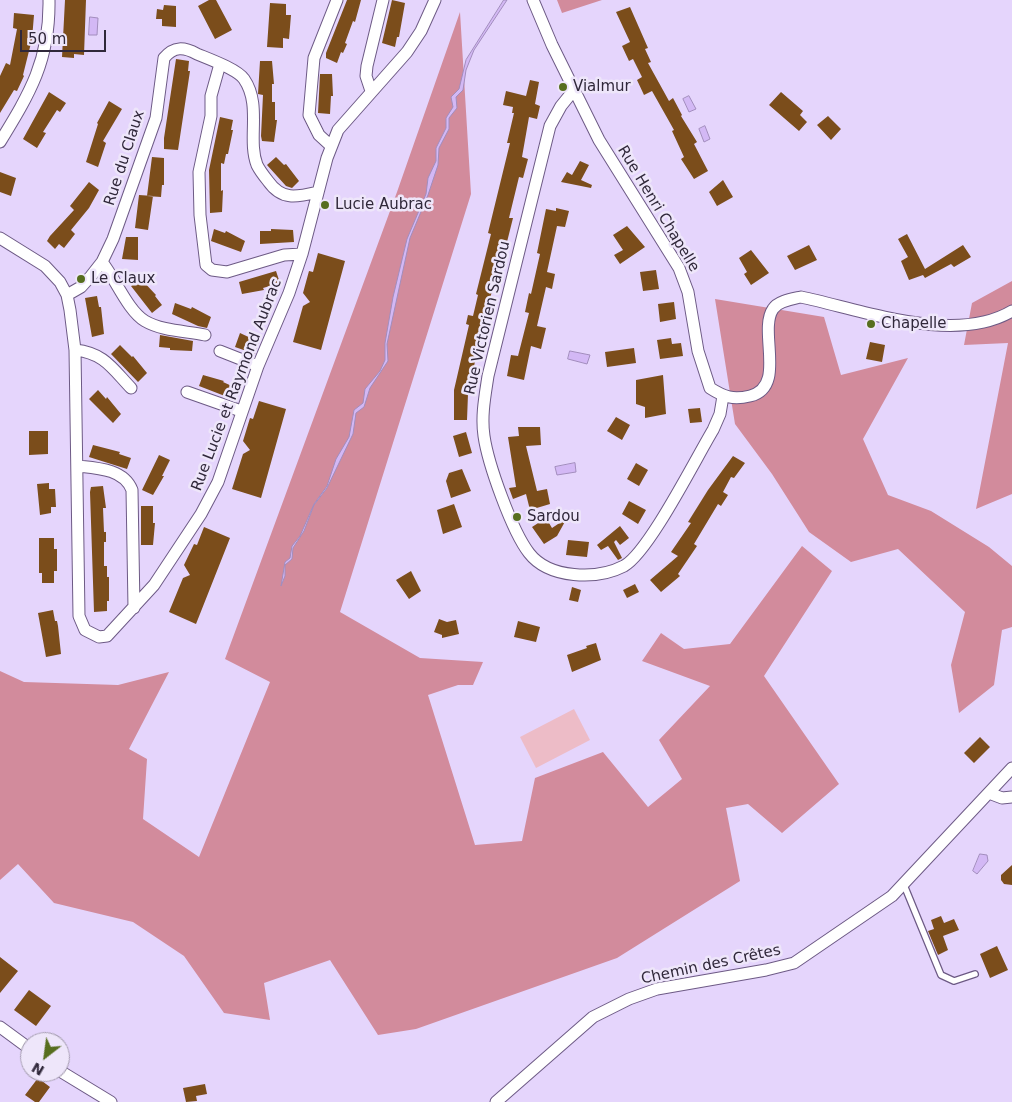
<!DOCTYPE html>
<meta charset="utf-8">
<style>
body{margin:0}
#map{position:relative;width:1012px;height:1102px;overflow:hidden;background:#e5d5fc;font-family:"DejaVu Sans",sans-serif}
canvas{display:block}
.north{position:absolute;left:20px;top:1032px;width:50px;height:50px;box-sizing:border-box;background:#eee6fa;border:1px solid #a29aad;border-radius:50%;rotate:210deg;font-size:14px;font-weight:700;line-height:20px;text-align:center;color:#30283a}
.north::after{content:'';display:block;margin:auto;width:18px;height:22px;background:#576e1e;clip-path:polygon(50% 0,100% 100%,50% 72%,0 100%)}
.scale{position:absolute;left:20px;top:30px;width:86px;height:22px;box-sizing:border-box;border:2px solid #30283a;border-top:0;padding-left:6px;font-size:15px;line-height:18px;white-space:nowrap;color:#30283a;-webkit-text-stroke:4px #eee6fa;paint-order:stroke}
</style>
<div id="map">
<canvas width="1012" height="1102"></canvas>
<div class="north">N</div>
<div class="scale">50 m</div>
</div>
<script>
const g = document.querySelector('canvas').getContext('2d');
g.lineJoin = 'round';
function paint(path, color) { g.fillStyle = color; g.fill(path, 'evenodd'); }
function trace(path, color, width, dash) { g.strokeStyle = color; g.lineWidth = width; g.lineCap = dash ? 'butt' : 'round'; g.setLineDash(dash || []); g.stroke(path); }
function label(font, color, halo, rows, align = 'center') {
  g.font = font + ' "DejaVu Sans",sans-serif'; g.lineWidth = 5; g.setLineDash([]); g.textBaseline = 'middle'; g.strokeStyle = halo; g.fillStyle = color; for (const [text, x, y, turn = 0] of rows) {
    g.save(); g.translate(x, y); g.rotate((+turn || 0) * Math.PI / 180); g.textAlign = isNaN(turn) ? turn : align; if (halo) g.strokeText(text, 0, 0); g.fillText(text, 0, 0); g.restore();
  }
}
paint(new Path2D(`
 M574,709L590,740L536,768L520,737Z`), '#edbcc7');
paint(new Path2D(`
 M557,0H602L562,13Z
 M460,12L471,194L340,612L420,658L483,662L473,685H458L428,695L475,845L522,841L535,778L603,752L648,807L682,779L659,740L710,686L642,661L661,633L684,649L730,644L802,546L832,571L764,676L839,784L782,833L748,804L726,808L740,881L617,958L416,1029L378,1035L330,960L264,983L270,1020L224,1013L184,956L133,922L54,903L18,864L0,880V671L24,682L118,685L169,672L129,749L147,759L143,819L199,857L270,682L225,659L397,192Z
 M1012,281V494L976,509L1008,343L964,345L972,303Z
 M715,299L824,317L841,375L908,358L863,439L888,495L931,511L989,547L1012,566V627L1002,630L994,685L959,713L951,665L965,612L898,549L851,562L809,532L772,474L735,424Z`), '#d28b9c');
const water = new Path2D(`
 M504,0H507L474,50L466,70L463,90L456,97L457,108L449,118V129L439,148L438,165L428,195L410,238L387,344L388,361L370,388L364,407L356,413L353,434L327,488L314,505L304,531L293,548L292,559L285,565V576L281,586L285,562L290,558L292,546L300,536L314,504L327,486L336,459L349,437L354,410L363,403L365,389L380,371L385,360V343L393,297L407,239L426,194L428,178L436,161V148L446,128V118L453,107L451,97L459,89L466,60Z
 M90,17L98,18L97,35H89Z
 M689,96L696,109L689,112L683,99Z
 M705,126L710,139L704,142L699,129Z
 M570,351L590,355L587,364L568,359Z
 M575,463L576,472L557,475L555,467Z
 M980,854L987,855L988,861L977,874L973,871Z`);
paint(water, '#d3b8f5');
trace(water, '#a28dbd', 1);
paint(new Path2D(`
 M65,0H86L84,55L74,54V58L62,57Z
 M209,0H216L232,30L215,39L198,6Z
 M347,0H361L355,22L353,21L345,43L347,44L343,53L341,52L337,63L326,58V53Z
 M392,0L405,3L399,37H397L395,47L382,43Z
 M270,3L286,4V15H291L289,39L283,38V48L267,47Z
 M164,5L176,6V27L162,26V19H156L157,9L163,10Z
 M630,7L648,48L645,49L651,62L648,63L669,101L673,98L682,115L681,116L697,142L694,144L708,171L694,179L681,159L684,157L672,131L674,130L652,91L644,95L637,80L642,77L633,59L629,61L622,46L630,42L616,12Z
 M14,13L34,15L32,39L23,75L24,76L17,91L14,90L0,113V76L6,63L10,65L17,29L13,28Z
 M176,59L189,61L188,71H190L178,150L164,149V138Z
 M260,61H272L274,84H272V102H275V120H277L274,142L262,141L261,136L263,95L258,94Z
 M320,74H332L333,96H331L330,114L318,113Z
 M530,80L539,82L535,104L540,106L537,119L529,117L522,157L528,159L523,178L519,177L509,218H513L501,266H498L476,357L468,394L467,420H454V390L469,325L466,324L468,315L473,316L478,295L476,294L491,234L488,233L510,143H507L514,113H512L513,107L503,105L506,91L526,96Z
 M49,92L66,103L60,112L57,110L43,132L46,133L37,148L23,139Z
 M781,92L803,111L800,115L807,122L799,131L769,105Z
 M109,101L122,109L103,141L106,143L98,167L86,162L98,124L97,123Z
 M828,116L841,129L831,140L817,125Z
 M220,117L233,120L231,130H233L228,154H226L224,164L221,163V191L223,190L222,212L210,213L209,170Z
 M152,157L164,158V185H162L161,197L147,196Z
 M276,157L284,165L286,164L299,181L292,188L286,186L267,165Z
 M580,161L589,165L581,180L592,185L591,188L561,182L567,172L572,175Z
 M0,172L16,178L11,196L0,192Z
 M723,180L733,197L717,206L709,192Z
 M89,182L99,190L89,208L71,230L75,234L64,248L59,244L55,249L47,241L50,236L74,210L70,206Z
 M139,195L153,196L148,230L135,228Z
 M556,208L569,211L565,227L557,226L547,272L555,274L552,289L546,287L537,326L546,328L541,349L531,346L524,380L507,376L511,355L518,356L529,313L525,312L529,293L531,294L540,254L537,253L546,209L556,211Z
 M627,226L645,247L620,264L614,255L623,250L613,235Z
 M214,229L225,233L226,231L245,241L241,252L211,241Z
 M271,229L293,230L294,242L260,244V231H271Z
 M907,234L925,269L963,245L971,257L954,267L951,264L925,278L923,275L909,280L901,261L908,257L898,239Z
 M126,237H138V260L122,259Z
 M809,245L817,260L795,270L787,256Z
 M751,250L769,273L751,285L744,274L747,272L739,258Z
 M318,253L345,261L321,350L293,342L303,306L310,302L303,293L309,271L313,272Z
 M656,270L659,289L643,291L640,272Z
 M276,271L280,283L263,288L264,290L242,294L239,282Z
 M141,279L156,295L155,296L162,305L152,313L131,286Z
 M97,296L99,307H101L104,334L92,337L85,298Z
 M674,302L676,319L660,322L658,304Z
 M175,303L191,309L192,307L211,317L207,328L198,326L172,314Z
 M240,333L259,342L255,354L235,347Z
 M160,335L193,341L192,351L170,350V348L159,347Z
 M671,338L672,344L681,343L683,356L660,359L657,340Z
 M870,342L885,345L882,362L866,359Z
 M120,345L132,357L133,356L147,373L138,382L111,354Z
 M634,348L636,363L607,367L605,352Z
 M203,375L224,381L223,382L234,387L230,398L199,386Z
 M663,375L666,414L645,418V407L636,404V380Z
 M98,390L106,399L107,397L121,414L113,423L89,399Z
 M259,401L286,409L261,498L232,489L243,454L250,450L243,441L250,418L253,419Z
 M700,408L702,422L690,423L688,409Z
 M616,417L630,425L622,440L607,431Z
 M518,427H540L541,445L526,446L537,491L547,489L550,504L530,510L526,494L513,499L509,488L516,487L508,437L519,436Z
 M29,431H48V454L29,455Z
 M466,432L472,453L459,457L453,436Z
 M93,445L120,452L119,454L131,458L127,469L89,457Z
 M159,455L170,460L162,476H164L153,495L142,490Z
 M733,456L745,463L734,478L731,477L723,492L728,495L721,506L718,504L694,544L697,546L678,574L680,576L661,592L650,580L678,556L671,552L691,523L688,522L708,490Z
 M636,463L648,470L639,486L627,479Z
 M462,469L471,491L451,498L446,481L449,473Z
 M49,483V489H55L56,507H51V513L40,515L37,484Z
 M103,486L106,508H103L104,532H106V542H104V566H107V577H109V601H107V611L94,612L90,492L91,487Z
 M629,501L646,510L638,524L622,514Z
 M454,504L462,527L443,534L437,510Z
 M141,506H153V523H155L153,545H141Z
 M546,518L552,528L567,518L557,536L544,544L532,527Z
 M620,526L629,538L620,545L616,540L614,542L622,558L618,560L608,546L601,550L597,545Z
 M204,527L230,538L196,624L169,612L183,578L190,575L184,565L194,544L197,545Z
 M39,538H54V549H57V571H54V583H42V573H39Z
 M568,540L589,542L587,557L566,555Z
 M411,571L421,591L409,599L396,580Z
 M635,584L639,592L627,598L623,590Z
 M572,587L581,590L578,602L569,600Z
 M53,610L55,621H57L58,626L61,654L46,657L38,613Z
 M439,619L447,622L456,620L459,634L442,638V635L434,632Z
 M518,621L540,627L536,642L514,637Z
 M596,643L601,660L572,672L567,655L587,648L586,646Z
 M980,737L990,747L974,763L964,753Z
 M1012,865V885L1004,884L1001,880V875Z
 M941,916L944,923L954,919L959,930L943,936L948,950L938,955L928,931L934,929L931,920Z
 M997,946L1008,970L990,978L980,954Z
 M0,957L18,971L0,993Z
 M29,990L51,1006L36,1026L14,1010Z
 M38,1078L50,1087L39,1102H35L25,1095Z
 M205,1084L207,1094L196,1096L197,1101L186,1102L183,1088Z`), '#7b4d1b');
const lane = new Path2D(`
 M904,885L941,975L954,981L975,974`);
const street = new Path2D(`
 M533,0L552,45L599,140L679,268L688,292L698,351L710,388C724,397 733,400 750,396C787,387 758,331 773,309C778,301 792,299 801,297C863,310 955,345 1012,311
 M220,64L211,96V116L199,172L200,215L206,265L212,270L227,272L284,255L302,254
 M574,90L561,106L550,126L488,376C485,396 481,416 484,436C488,464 512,531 529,553C549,579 597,580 624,566C649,552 696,458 713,430L720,414L723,396
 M371,91L366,76L367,66L383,0
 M0,142C30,93 50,60 49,0
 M331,146L319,135L309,115L314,58L337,0
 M0,238L45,266L60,282L67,295L70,310L75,350L79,616L85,630L99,637L107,636L154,585L201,514L218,482L258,366L289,293L302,254L327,158L338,130L407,52L421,31L435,0
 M102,262C115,278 128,311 145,321C162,331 186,331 205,335
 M67,295L81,287L91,276L102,262L113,239L156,118L164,58C174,46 184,47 197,54C209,59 237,69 244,79C262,105 247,139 257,165C260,171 264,176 268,181C282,201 297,197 318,192
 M75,350C104,353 112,368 131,388
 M220,351L258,366
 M187,392L241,411
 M78,466C97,468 124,469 132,490L134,608
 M989,793L1002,798L1012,797
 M0,1027L30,1049
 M60,1071L111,1102
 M496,1102L593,1017L629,999L657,989L766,970L794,963L892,896L1012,768`);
trace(lane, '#6d5a85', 8);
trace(street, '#6d5a85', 13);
trace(lane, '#fff', 5.5);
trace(street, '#fff', 11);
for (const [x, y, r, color] of [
 [563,87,5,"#576e1e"],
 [325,205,5,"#576e1e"],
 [81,279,5,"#576e1e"],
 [871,324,5,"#576e1e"],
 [517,517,5,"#576e1e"]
]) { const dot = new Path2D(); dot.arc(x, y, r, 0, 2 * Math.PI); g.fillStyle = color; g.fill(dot); trace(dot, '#eee6fa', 2); }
label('15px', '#30283a', '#eee6fa', [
 ["Vialmur",573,87],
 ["Lucie Aubrac",335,205],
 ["Le Claux",91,279],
 ["Chapelle",881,324],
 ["Sardou",527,517]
], 'left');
label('15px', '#30283a', '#eee6fa', [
 ["Rue du Claux",125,158,-72],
 ["Rue Henri Chapelle",658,209,59],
 ["Rue Victorien Sardou",488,318,-77],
 ["Rue Lucie et Raymond Aubrac",237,385,-69],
 ["Chemin des Crêtes",711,965,-12]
]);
</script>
